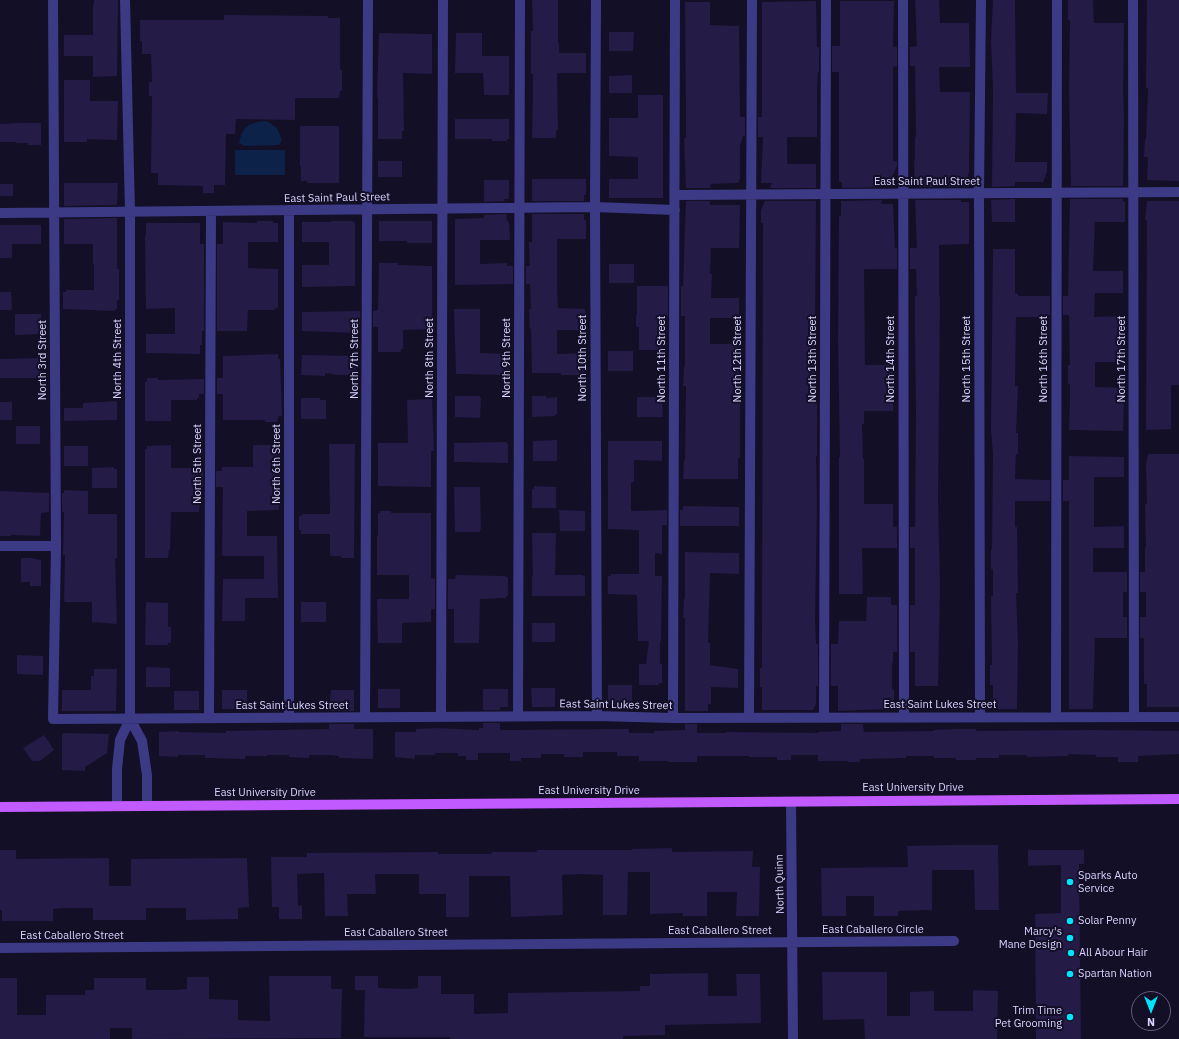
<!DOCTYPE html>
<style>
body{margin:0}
#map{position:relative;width:1179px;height:1039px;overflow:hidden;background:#130f26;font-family:"IBM Plex Sans",sans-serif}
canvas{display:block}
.north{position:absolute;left:1131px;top:991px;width:40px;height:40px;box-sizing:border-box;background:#130f26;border:1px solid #625e7d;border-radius:50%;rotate:180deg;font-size:11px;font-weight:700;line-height:16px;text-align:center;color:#d9d4ff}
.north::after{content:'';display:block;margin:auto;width:14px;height:18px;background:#00e5ff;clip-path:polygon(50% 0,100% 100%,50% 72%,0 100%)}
</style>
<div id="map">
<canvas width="1179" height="1039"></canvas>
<div class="north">N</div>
</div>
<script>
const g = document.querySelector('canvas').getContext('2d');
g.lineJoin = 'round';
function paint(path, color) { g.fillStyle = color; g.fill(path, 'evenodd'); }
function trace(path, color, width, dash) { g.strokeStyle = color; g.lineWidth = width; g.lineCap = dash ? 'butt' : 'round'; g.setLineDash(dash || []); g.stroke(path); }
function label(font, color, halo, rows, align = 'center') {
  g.font = font + ' "IBM Plex Sans",sans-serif'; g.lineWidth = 4; g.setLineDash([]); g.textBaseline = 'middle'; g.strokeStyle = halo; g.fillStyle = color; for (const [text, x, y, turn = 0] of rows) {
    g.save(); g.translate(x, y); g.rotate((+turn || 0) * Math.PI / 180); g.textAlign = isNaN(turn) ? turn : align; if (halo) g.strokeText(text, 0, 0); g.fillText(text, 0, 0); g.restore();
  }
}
paint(new Path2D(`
 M267,121L277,128L282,140L279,145L245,146L239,143C243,125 250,122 267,121Z
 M235,150H285V175H235Z`), '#0c2248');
paint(new Path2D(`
 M94,0H118L117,76L93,77V56H64V35H93V5H94Z
 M532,0H558V43H559V53H586V73H557L558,130H556V138H532L533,94V74H531V31H533Z
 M915,0H939L940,23H969L970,67H939L940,92H970L969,172L965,187H915L914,161H915V137H916L915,66H910V47L917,46Z
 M993,0H1015L1016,93H1048L1047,114L1016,113L1015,162H1047V172L1043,182H1015V186L992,187L993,88L991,42Z
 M1068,0H1093L1094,23H1124L1123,92L1124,115L1123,186H1071L1069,89L1070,20H1068Z
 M1147,0H1179V181L1147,180L1148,157H1144L1145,139H1146L1148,88H1146Z
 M816,1L817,47H819V72H818L817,90V137H787V162L788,164H816V188H770L772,183H761L763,137H758V117H762V2Z
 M840,1H894L893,47H897V66L893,67V161H897V166L888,187L842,188V182H839V72H832V46H840Z
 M685,2H710V25L739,26L740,117H745V136H743L740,146V179L738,183L711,184L710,188H686L684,138H686V114Z
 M224,15L328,16V18H340V70H342V91H340L339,98H295V120L236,119L235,134H226L225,185H214V193H203V186L158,185V173H151L152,96H149V82H152L151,54H142V41H140V20H224Z
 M609,32H634L633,51H609Z
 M379,33L432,34V74L403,73L404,131H402V139H378V97H377Z
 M456,33H482V56H509V95H484L483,73H455Z
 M632,75V93H609V76Z
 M64,80H90V101H118L117,140L87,139V142H64Z
 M638,95H663V198H609V179H638V157L609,156V118H638Z
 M455,119H509V139H507V141H492V139H455Z
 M19,123H41V145H28V143H16V142H0V124Z
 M300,126H339V183H307V181H301V166H300Z
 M378,161H402V177H378Z
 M532,179H586V195H584V201H532Z
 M484,180H509V199H504L505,201L484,202Z
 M64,183H118L117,205L64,206Z
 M0,184H13V196H0Z
 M1015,199V222H992L991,200Z
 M1070,199H1123V202H1125V222H1095L1093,271H1123V293H1095L1094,317L1123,316L1124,362H1095V387L1124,388L1123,431L1069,430L1070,399V384H1068V365H1070L1069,315H1063V296H1068Z
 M882,200L881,204H893L895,248H897V269H864L865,365H893V411H864V424H862L863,459H864V504H893V527H897V548H862L863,594H839V457H840L838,339L839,216H841V201Z
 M915,200H961V202H969V244L939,245V296H940L938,500L940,586L938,686H915V652H910V605H915V548H910V527H915L916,409L915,338V296H917L916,269H910V248H917Z
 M686,201H710V205H740L739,248H711L710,274H712L711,298H739V318H710V344H740V458H738V479H683L684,460H685L686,386H683L684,367H685V316H681V286H683Z
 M765,201H816L815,328L816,366H817V456H816L817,503L815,621L816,644H818V686H816V704L813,710H762V687H760V668H762V643L763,223H761V210Z
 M1147,201H1179V385H1171V429L1146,430L1147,220H1145Z
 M506,214L507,220L509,223L510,240H480V264L507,263V266H513V284L455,285V219L484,218V215Z
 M532,214H584V220H586V239H557V287L558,308L585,309L586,328L584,330H557V354L586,353L585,375H561V373H532L531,329H530L529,309H531L530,284H526V266H530L529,242H532Z
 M117,218V269H119V300H117V309H115V311L63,309V292H66V290H94V264H93V244H64V219Z
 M257,221H273V223H278V242H248V268L278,269V308H275V310H248L247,331H217V244H223V222L255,223H257Z
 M331,221H353V222H355V286L302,287V265H329V242H302V222H331Z
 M379,221H432V243H407V241H379Z
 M146,223H200V244H204V331H202V345H200V354L146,353V334H175V308L146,309L145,236H146Z
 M0,225H41V244H12V258H0Z
 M993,249H1015V294H1018V296H1050V315H1047V317H1016L1015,386H1018L1016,433H1018V454H1016L1015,479L1050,480V501H1015V527H1017L1018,593H1016L1018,643L1017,709H993V685H990V665H992L991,596H993V569H991V550H992L993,454L991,430Z
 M379,263H398V265L432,266V329L403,330V349H401V352H378V327H373V311L378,310Z
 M609,264H634V283H609Z
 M637,286H668V316H662V348H660V350H639V327H636V315H637Z
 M0,292H11L12,310H0Z
 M454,309H480V353L508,354L509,373H507V375L456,374Z
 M360,311V327H355L354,333L302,331V312Z
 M15,314H41V334L15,335Z
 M608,351H633V371H608Z
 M278,354V359H280L282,416H279L277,422H265V420H223V394H217V378H223V356Z
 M302,355L355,356L356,375H337L325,373V376L301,375Z
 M40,358L41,378H0V359Z
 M147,378H158V380L204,379V394H199V398H197V400H171V421H145V382H147Z
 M455,396H480V398H481L480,418L455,417Z
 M532,396H546V398L557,397V414H555V416L532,417Z
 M637,397H662L663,417H637Z
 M301,398H320V400H326V419H301Z
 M432,399L434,451H431V487L378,486V443H408L407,400Z
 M117,401V420L64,421V408H83V403Z
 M0,402H12V420H0Z
 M16,426H40V444H16Z
 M557,440V461H533V441Z
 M608,441H662V461L634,460V481L631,483V511L667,510V525H662V554L655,553V576H662L661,641H660V664H662V683H659V685H639V664H646L649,641H638L637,595L608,594V576H611V574H639V530L608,529Z
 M507,442V444H508V463L454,462V443Z
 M329,444H355L354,558H341V556H331V555H330V534H301V530H299V516H302V514H330Z
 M171,445V468H199V471H203V487H201L199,512H171L170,550H169L168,558H145V449H147V446Z
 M253,445H278V448H280L279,510L247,511V536H277L278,598H245V621H222L223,579H264V556H223L222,554L223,487H216V471H222V467H253Z
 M64,446H88V466H64Z
 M1148,454H1179V707H1147V684H1144V638H1140V617H1146V592H1140V572H1145V547H1146L1145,504H1147L1146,464Z
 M1069,456L1124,457V477H1094V527L1124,526V548H1093V572H1127V592H1123V617H1127V638H1095L1093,709H1069V501H1063V480H1068L1069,479Z
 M114,467V469H117V488H92V468Z
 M534,486L556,487V508H532V489H534Z
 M454,487H480L481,529H480V532H455Z
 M64,490L88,491V514H116L117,515V558H115L117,624L92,622V602H65L64,600L65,555H63L64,512H62V493H64Z
 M0,491L49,493V512L41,513L40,536L11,535V536H0Z
 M683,506L739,507V526H680V510H683Z
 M559,510L585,511V531H560Z
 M380,511H391V513H431V578L435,579V609H431V622L402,623V643H378L377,599H409V575H377V536H378V513H380Z
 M532,533H556L555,575H583V576H585V596H532V576H533Z
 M685,552L739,553V574L710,573L708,643H710V665L738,669V688L711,687V704H708V711H685V618H683L684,599H685Z
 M21,558H30L41,560V586H30V582H21Z
 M456,575L505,576L506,577H508V596H506V598L480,599L479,643H454V609H448V579H455Z
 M867,597H891V605H897V652H893V663H892V690L894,689V702L889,709L838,711V686H831V644H838L839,621H866Z
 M146,602L168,603V627H171V643H168V645H145Z
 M301,602H326V622H301Z
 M532,623H555V642H532Z
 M17,655L43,656V675L17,674Z
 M147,667L170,668V687H146V668Z
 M94,669H117L116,711H62V690H91V676H94Z
 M608,685H632V706H608Z
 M531,688H555V707H532Z
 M378,689H400V708H378Z
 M483,689H508V707H500V710H483Z
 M222,690H247V707H244V709H222Z
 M331,690H354V711H329Z
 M174,691H199V710H174Z
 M483,723H500V730L629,729V733H654V731L685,730V724H697V733H726V732L818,733V732L841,731V724H863L864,732L934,731V730L953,729H976V731L1093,730L1179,731V754L1138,756V762H1118V757H1096V755L1068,754V756L1027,757V755H999V758H976V760H956V758H934V756H906V758L860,759V762H848V761H818V755H791V760H777V757H749V756H697V762H668V761H639V756H617V752H583V757H564V754H541V758H521V761H510V753H478V760H466V756H458V753H435V755H415V759L395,757V732H416V729L437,728L479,730V728H483Z
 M329,724H354V729H373V759L339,758V756L332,755H309V758L289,757V755H267V756H245V759L205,758V755H178V757L159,756V732L178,731V732L226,733V731L329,729Z
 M64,733L109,734L107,753L85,767V771L62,770V735Z
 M44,735L54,750L40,761H32L23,748Z
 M950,845H998L999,910H975L974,870H932V910L898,911V916H874V896H846V916H822L821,868L908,867L907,846Z
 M672,848V852L753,851L752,867H760L759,916H736L737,892H707V916H683V913L650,914V872H628L627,915H603V875L581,874L562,875L563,915L511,917L510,876H469V917H446V894H419V874H375L376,894H347L348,916H325L324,873L297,874L298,906L302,905V919H279V907H272L271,857H307V853L438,852V854H492V852H537V850H632V849Z
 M0,850H16V859L109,858V886H131V859L247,858L249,907L238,908V919L186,920V908H146V920H93V908H63L53,909V921H2V910H0Z
 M1028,850H1084V864H1079L1081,1039H1036L1035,914L1061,913V865L1028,866Z
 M822,972H887V1016H910V992L934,991V1011H973V990L998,991L997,1039H865L864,1019L823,1020Z
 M708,973V996H737L736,974H760L761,1023L665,1025V1035L623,1036V1039H450V1037H364L365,990H355V976H378V988L408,989L418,988V976H441V994H474V1014L508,1013V993L640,991V986H650V974Z
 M269,976H331V989H342L341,1038L132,1039V1028H110V1039H0V978H17V1015H46V995H85V990H94V978H146V990H176L187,989V977H209V999L238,1000V1020L270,1021Z`), '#241b47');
trace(new Path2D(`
 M53,0L56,546L53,719L597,716L673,718L1179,717
 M596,0L595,207L597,716
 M903,0L904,717
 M1133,0L1134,717
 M675,195L1179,192
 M289,210V718
 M0,213L595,207L675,210
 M0,546H56
 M441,716L443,0
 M518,716L520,0
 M365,717L368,0
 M749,717L752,0
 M824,717L826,0
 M980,717L979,193L981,0
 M1056,717L1057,0
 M209,718L211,211
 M673,718L675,0
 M130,719L142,741L147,775V806
 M791,802L793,1039
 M117,806V769L120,740L130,719V212L125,0
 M0,948L954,941`), '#3d3a85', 10);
trace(new Path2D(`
 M0,807L1179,799`), '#c25bff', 10);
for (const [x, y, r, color] of [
 [1070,882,4,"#00e5ff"],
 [1070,921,4,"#00e5ff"],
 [1070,938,4,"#00e5ff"],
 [1071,953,4,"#00e5ff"],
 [1070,974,4,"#00e5ff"],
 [1070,1017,4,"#00e5ff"]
]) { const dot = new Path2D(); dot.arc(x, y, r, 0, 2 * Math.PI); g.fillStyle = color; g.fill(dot); trace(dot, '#130f26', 1.5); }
label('11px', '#d9d4ff', '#130f26', [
 ["East Saint Paul Street",927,182],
 ["East Saint Paul Street",337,198,-1],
 ["North 8th Street",430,358,-90],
 ["North 9th Street",507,358,-90],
 ["North 10th Street",583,358,-90],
 ["North 4th Street",118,359,-90],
 ["North 7th Street",355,359,-90],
 ["North 11th Street",662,359,-90],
 ["North 12th Street",738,359,-90],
 ["North 13th Street",813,359,-90],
 ["North 14th Street",891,359,-90],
 ["North 15th Street",967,359,-90],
 ["North 16th Street",1044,359,-90],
 ["North 17th Street",1122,359,-90],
 ["North 3rd Street",43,360,-90],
 ["North 5th Street",198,464,-90],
 ["North 6th Street",277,464,-90],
 ["East Saint Lukes Street",616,705,1],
 ["East Saint Lukes Street",940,705],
 ["East Saint Lukes Street",292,706],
 ["East University Drive",913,788],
 ["East University Drive",589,791],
 ["East University Drive",265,793],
 ["North Quinn",780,884,-91],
 ["East Caballero Circle",873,930],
 ["East Caballero Street",720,931],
 ["East Caballero Street",396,933],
 ["East Caballero Street",72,936]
]);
label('11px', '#d9d4ff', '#130f26', [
 ["Sparks Auto",1078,876],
 ["Service",1078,889],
 ["Solar Penny",1078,921],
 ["Marcy's",1062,932,"right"],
 ["Mane Design",1062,945,"right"],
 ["All Abour Hair",1079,953],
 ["Spartan Nation",1078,974],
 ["Trim Time",1062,1011,"right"],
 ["Pet Grooming",1062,1024,"right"]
], 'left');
</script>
